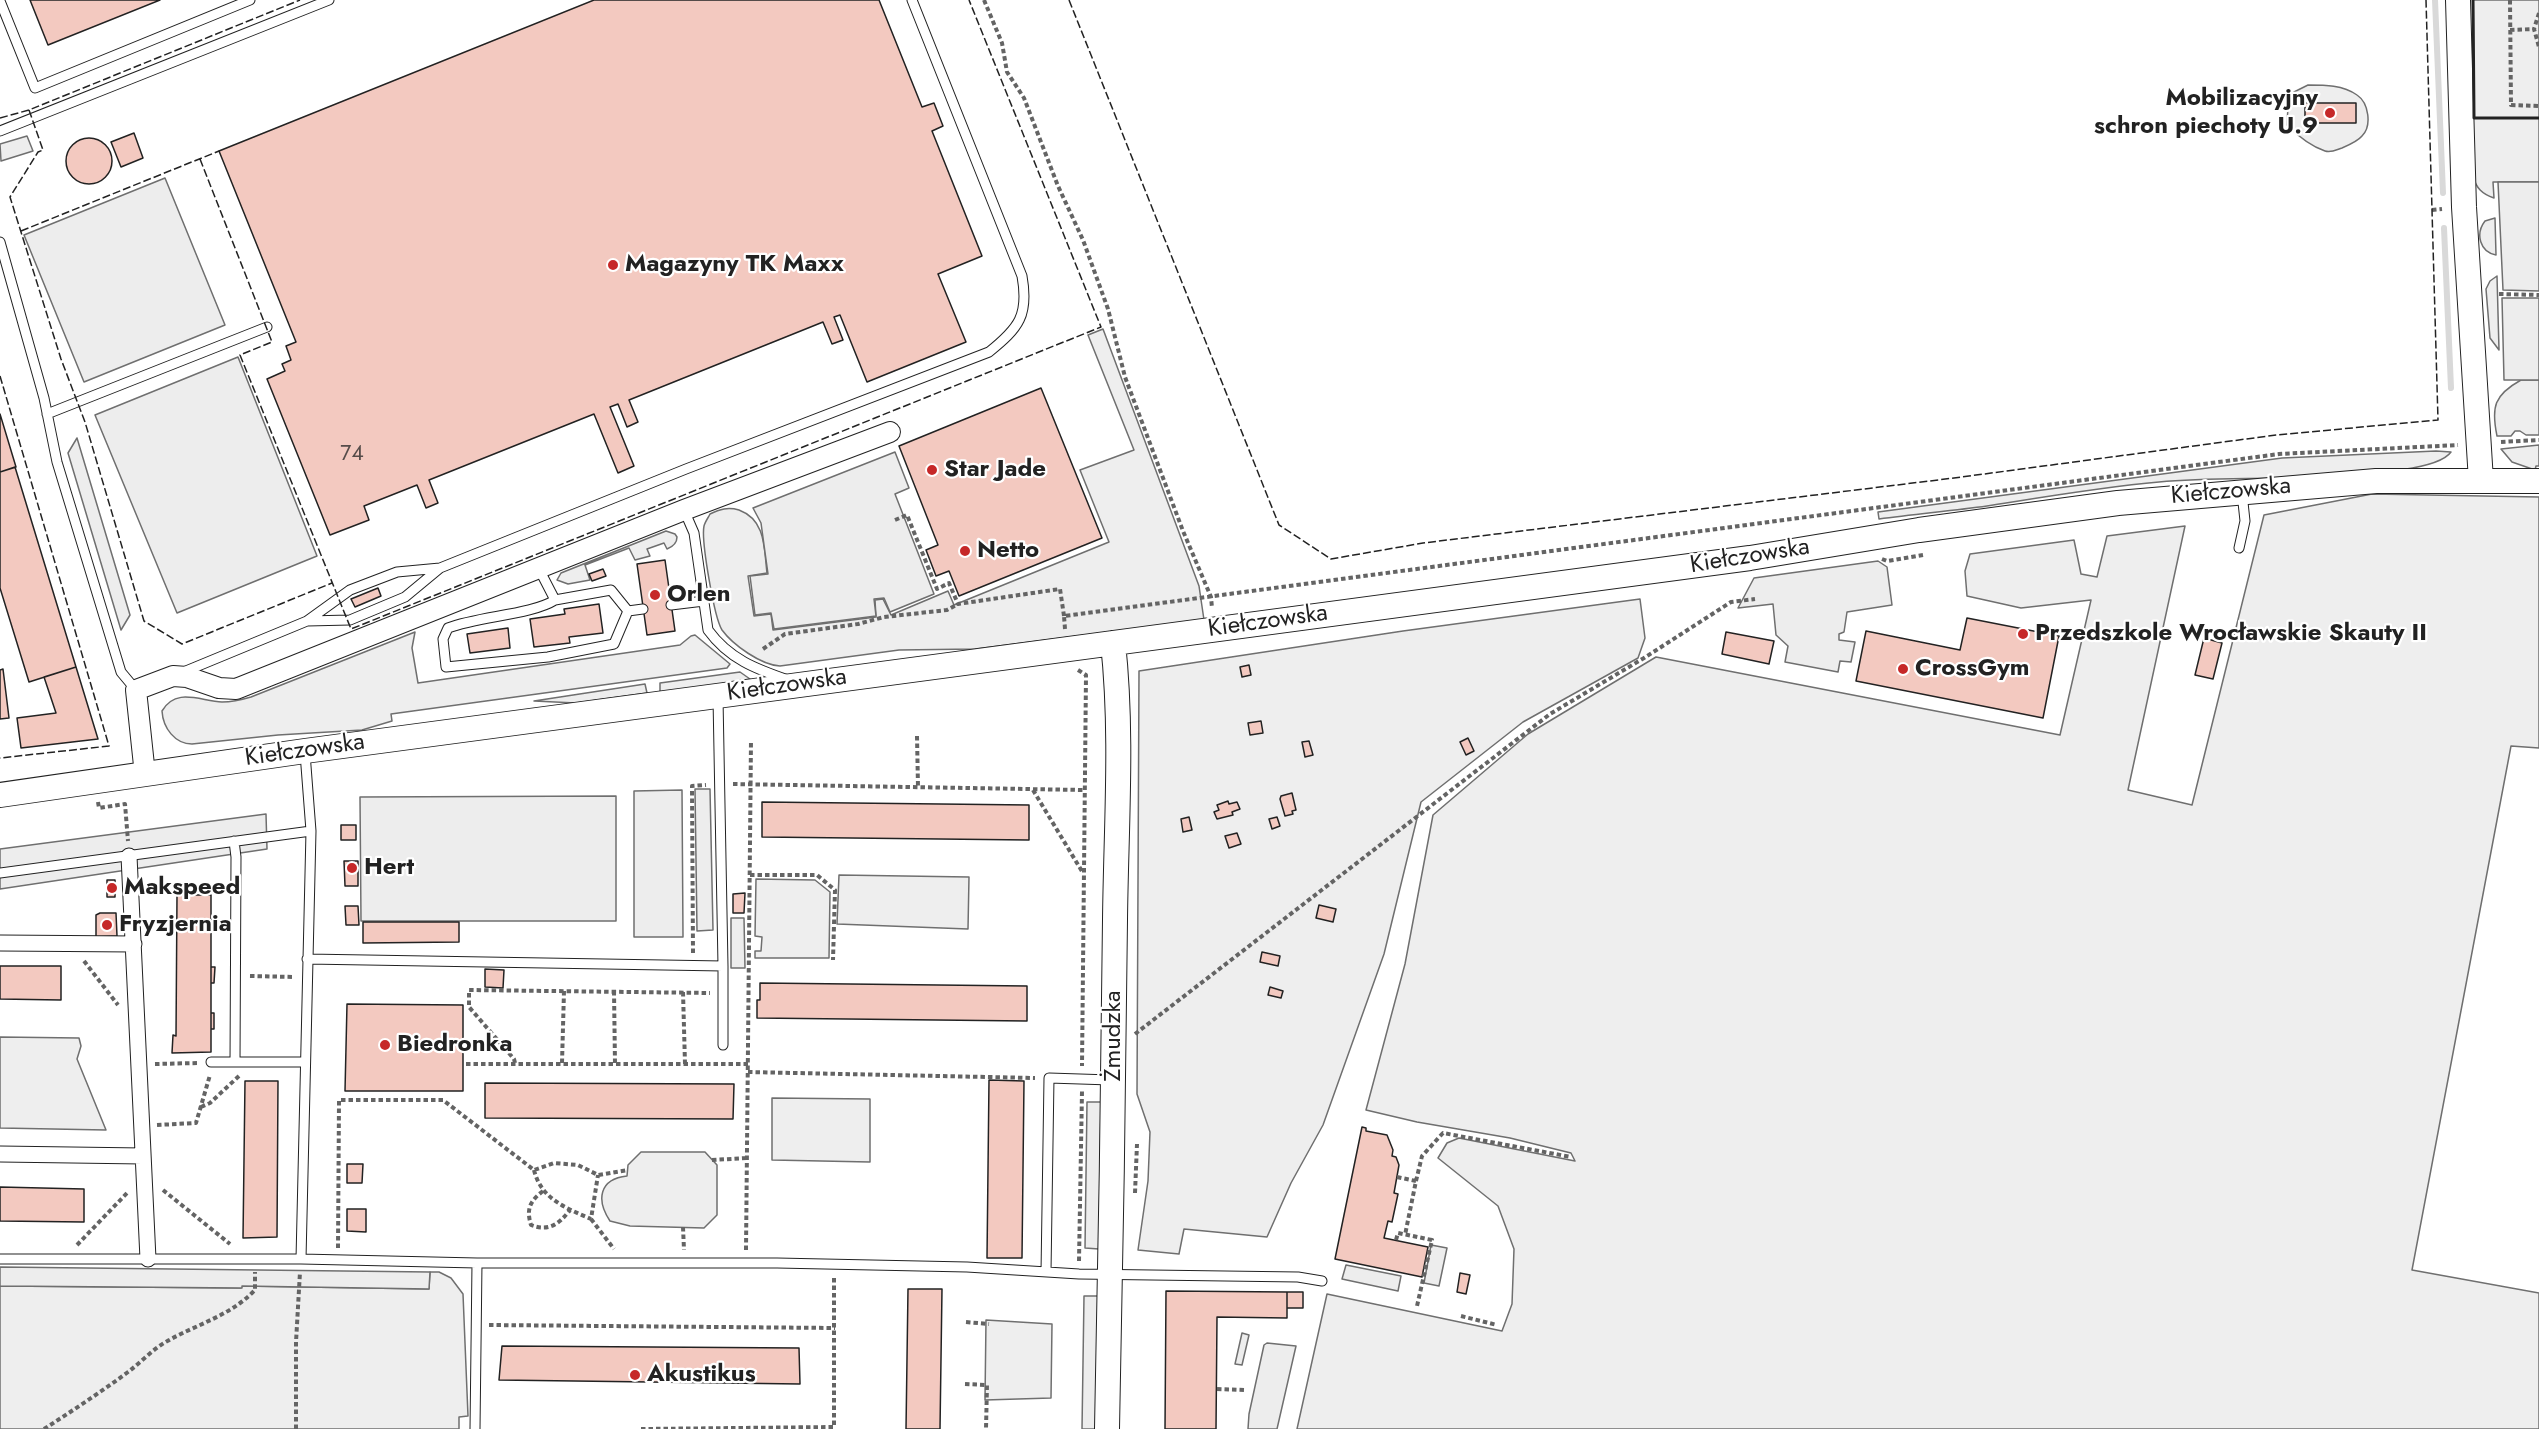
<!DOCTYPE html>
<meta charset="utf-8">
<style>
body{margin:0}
canvas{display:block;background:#fff}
</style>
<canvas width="2539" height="1429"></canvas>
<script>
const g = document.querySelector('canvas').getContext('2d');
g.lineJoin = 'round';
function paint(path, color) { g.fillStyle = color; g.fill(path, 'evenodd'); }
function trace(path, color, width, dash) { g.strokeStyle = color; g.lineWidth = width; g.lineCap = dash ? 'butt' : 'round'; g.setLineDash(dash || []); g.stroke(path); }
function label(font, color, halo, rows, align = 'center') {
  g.font = font + ' Jost,sans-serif'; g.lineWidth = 4.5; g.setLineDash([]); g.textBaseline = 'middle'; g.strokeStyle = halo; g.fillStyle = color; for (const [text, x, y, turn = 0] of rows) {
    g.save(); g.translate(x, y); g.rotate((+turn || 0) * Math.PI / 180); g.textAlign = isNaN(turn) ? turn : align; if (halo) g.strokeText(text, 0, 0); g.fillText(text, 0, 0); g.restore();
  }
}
const green = new Path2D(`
 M2473,0H2539V182H2493L2494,198C2482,194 2476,188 2473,176Z
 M2308,85C2325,85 2343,85 2357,95C2369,103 2372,126 2362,136C2358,141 2349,145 2342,148C2336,150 2331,153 2325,151C2310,146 2297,135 2287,125L2288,106L2294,92Z
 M2495,218L2496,255C2480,252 2475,234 2485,221Z
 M2497,276L2499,350L2490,338L2486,289L2490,281Z
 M1103,329L1199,586L1204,620L975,649L899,650L780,666C761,665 733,645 722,630C714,617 701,540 704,526C705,522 708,518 710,514C720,509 728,507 739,510C766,520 764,548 767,573L748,576L754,616L771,614L773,630L876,617L875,600L883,599L891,615L948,591L954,605L1109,542L1080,470L1134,450L1088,335Z
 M2521,380H2539V435H2526L2520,431H2515L2511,436H2497C2491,407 2494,395 2521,380Z
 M2539,445V466H2536L2535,470L2512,462L2501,449Z
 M2436,451L2451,452C2436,473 2350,474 2323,476C2268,480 2214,477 2159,482C2102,487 2044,497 1987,506C1951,511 1915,514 1879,519L1878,512L2282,458Z
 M2372,494L2539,497V748L2511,746L2412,1270L2539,1293V1429H1297L1327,1294L1502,1331L1512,1304L1514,1249L1498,1206L1438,1158L1447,1143L1459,1138L1575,1161L1571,1153L1510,1138L1417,1122L1366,1110L1405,964L1433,815L1528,734L1656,657L2060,735L2091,600L2021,608L1967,596L1965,571L1970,554L2074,540L2081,574L2097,577L2107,536L2185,526L2128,790L2192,805L2264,515Z
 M666,531L675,534L677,537C677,543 672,547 667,549L664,543L647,549L650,556L635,560L629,548L585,565L590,580L568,584L557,580L561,573Z
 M1640,599L1645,638L1638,658L1523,722L1421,802L1384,954L1323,1125L1291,1183L1267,1237L1184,1229L1179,1254L1138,1250L1148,1181L1150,1132L1137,1094L1139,671L1403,631Z
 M415,632L412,648L418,683L680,645L691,636L695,635L730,664L727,668L391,714L392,721L362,730L278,735L192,744C175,744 163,728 162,711C176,687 200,701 222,702C232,702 241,700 251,697Z
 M740,672L750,679L660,694V683Z
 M645,684L647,693L576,703L534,701Z
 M839,875L969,877L968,929L837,924Z
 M756,879L815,880L830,892L829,958H755V951H761L762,937L755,936Z
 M0,1037L79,1038L81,1046L77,1059L106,1130L0,1128Z
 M772,1098L870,1099V1162L772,1160Z
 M641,1152H705L717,1165V1215L704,1228L630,1226L610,1221C596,1200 599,1179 627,1176L628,1165Z
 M430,1272H439L451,1278L463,1294L468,1416L459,1417V1429H0V1286L241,1288L242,1286L429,1289Z
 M986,1320L1052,1324L1051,1398L985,1400Z`);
paint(green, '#eee');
trace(green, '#6f6f6f', 1.5);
const parking = new Path2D(`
 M27,136L33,151L1,161L0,144Z
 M165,178L225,325L84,382L24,235Z
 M2498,182H2539V291L2503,290Z
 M2502,298H2539V380H2504Z
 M238,357L317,556L177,613L95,415Z
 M77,438L130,615L121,630L68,453Z
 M895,452L909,488L895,494L934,594L890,612L884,598L874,599L876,616L774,629L771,613L755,615L750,576L768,574L761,523L753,508Z
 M1878,561L1887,567L1892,605L1847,612L1844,632L1839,634V640L1855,642L1851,662L1840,661L1838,672L1785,662L1788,646L1776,635L1773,604L1738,608L1754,578Z
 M695,789H710L713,930L697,931Z
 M682,790L683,937H634V791Z
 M616,796V921H361L360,797Z
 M266,814L267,849L0,889V849Z
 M731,918H744L745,968H731Z
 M1087,1102H1101L1099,1249L1085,1248Z
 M1431,1245L1447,1248L1439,1286L1424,1283Z
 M1346,1265L1401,1276L1398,1291L1342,1279Z
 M0,1267L430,1272L429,1289L242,1286V1288L0,1286Z
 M1084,1296H1099L1097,1429H1082Z
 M1242,1333L1249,1335L1242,1365L1235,1364Z
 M1267,1343L1296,1346L1277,1429H1248L1249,1414L1264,1345Z`);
paint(parking, '#ededed');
trace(parking, '#6f6f6f', 1.5);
trace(new Path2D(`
 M2435,0L2443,193
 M2444,228L2451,388`), '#d9d9d9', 6);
const building = new Path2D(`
 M30,0H160L48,45Z
 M594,0H879L922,107L934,103L943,126L932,131L982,256L938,274L966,342L867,382L840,315L834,317L843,340L832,344L823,322L629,400L638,422L627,427L618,404L610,407L634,466L618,473L594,414L429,480L438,503L426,508L417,485L364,506L369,520L330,535L267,379L285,371L282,364L291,360L286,346L296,342L219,151Z
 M2305,103H2356V123H2305Z
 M134,133L143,158L121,167L111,142Z
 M66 161a23 23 0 1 1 46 0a23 23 0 1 1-46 0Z
 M1041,388L1102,538L959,596L949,571L936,576L926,550L938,545L899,446Z
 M0,414L16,467L0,472Z
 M15,467L76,667L29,682L0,588V472Z
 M665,560L675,631L647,635L637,564Z
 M603,569L606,576L592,581L589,574Z
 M378,588L381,596L355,607L351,599Z
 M599,604L603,633L569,637L570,643L534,647L530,619L565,614L564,609Z
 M1967,618L2059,636L2043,718L1856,681L1866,631L1960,650Z
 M508,628L510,648L470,653L467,634Z
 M1726,632L1774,641L1769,664L1722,654Z
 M2204,638L2222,643L2213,679L2195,675Z
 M1249,665L1251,675L1242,677L1240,667Z
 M76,667L98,739L21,748L17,718L56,713L44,677Z
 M3,669L9,718L0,719V670Z
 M1261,721L1263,733L1250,735L1248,723Z
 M1468,738L1474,751L1466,755L1460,742Z
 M1309,741L1313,755L1305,757L1302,742Z
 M1292,793L1296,810L1292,811L1293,814L1285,816L1280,799L1281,796Z
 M1228,801L1229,804L1237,802L1240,809L1232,812L1233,815L1217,819L1214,812L1219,810L1217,805Z
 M762,802L1029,805V840L762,837Z
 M1189,817L1192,830L1183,832L1181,819Z
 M1277,817L1280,826L1272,829L1269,819Z
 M341,825H356V840H341Z
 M1237,833L1241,844L1229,848L1225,836Z
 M344,861H358V886H345Z
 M107,880H115V897H107Z
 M745,893L744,913H733V894Z
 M177,895H211V1052L172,1053L173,1035L176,1036Z
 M1319,905L1336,909L1333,922L1316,918Z
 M345,906H358L359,925H346Z
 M100,913H116L117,936L96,937V915Z
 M363,922H459V942L363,943Z
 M1262,952L1280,956L1278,966L1260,962Z
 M0,966H61V1000L0,999Z
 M211,967H215L214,983H211Z
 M485,969L504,970L503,988L485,987Z
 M760,983L1027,986V1021L757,1018V1000H760Z
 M1270,987L1283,991L1281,998L1268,995Z
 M347,1004L463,1005V1091H345Z
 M211,1013H214V1029H211Z
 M989,1080L1024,1081L1022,1258H987Z
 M245,1081H278L277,1237L243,1238Z
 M485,1083L734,1084L733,1119L485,1118Z
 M1362,1127L1366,1128V1131L1387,1135L1393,1150L1392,1156L1396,1157L1399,1165L1394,1193L1398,1194L1392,1222L1388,1221L1384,1238L1428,1247L1422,1277L1335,1259Z
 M347,1164H363L362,1183H347Z
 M0,1187L84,1189V1222L0,1221Z
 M347,1209H366V1232L347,1231Z
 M1460,1273L1470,1275L1466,1294L1457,1292Z
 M908,1289H942L940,1429H906Z
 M1166,1291L1287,1292V1318L1217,1317L1216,1429H1165Z
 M1287,1292H1303V1308H1287Z
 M502,1346L799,1348L800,1384L499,1380Z`);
paint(building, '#f3c9c0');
trace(building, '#222', 1.5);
const service = new Path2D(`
 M0,1L35,88L250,0
 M0,131L329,0
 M0,242L44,398L57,462L121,672L136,690
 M47,414L267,327
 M684,510L694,533L708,630C729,659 756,669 788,680
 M2239,548L2245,521L2242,493
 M539,569L555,600L611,590L628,611L643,609
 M555,600C531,615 479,616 448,628L443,639L446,667L548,657L614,644L628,611
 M671,605L704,601
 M307,621L350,620L405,597L440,568
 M181,673L307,621L350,590L397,572L440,568L686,469L989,352C1019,328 1029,315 1022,276L912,0
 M305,753L311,831L301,1259L477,1263L475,1429
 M234,841L236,857L235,1062H304
 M0,873L311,831
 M307,959L723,966L718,698
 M723,1045V966
 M211,1062H235
 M0,1259H301
 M477,1263H777L967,1267L1079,1274L1298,1277L1322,1281
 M1046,1272L1049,1078L1111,1080`);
const pedestrian = new Path2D(`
 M129,856L148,1259
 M0,943L134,944
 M0,1154L143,1156`);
const minor = new Path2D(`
 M145,775L136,690L173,676L187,677L219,688L236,689L684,510L890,432`);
const tertiary = new Path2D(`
 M2458,0L2464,207L2481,481
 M0,795L305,751L1750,558L1919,530L2118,503L2376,481H2539
 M1107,1429C1111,1259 1113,1090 1115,920C1116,828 1123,734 1113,643`);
trace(service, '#222', 11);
trace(pedestrian, '#222', 17);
trace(minor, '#222', 22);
trace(tertiary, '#222', 26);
trace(new Path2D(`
 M984,0L1002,43L1007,72L1024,98L1058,186L1083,240L1108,309L1125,377L1183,531L1211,597L1212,608
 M2510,0L2511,105L2539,106
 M2539,13L2534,29L2539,47
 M2510,30L2534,29
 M2432,210L2442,209
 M2499,294L2539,295
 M2501,442L2539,440
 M895,520L907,515L937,589L949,583L958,604L1060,589L1064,616
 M1882,559L1887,561L1923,555
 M1065,629L1064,616L2279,454L2458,445
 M763,649L785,634L858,624L884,617L947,610L958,604
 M1078,670L1086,675L1082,1066
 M917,736L918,787
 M733,784L1084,790
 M1033,790L1083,873
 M98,802L99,808L125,804L128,841
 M750,875H817L835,890L833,960
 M693,953L692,786L706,785
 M84,961L118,1005
 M250,976L294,977
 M614,991L615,1064
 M683,992L685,1064
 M1135,1034L1550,714L1644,658L1731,602L1755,599
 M515,1063L514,1059L469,1007V990L710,993
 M562,1063L564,991
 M155,1064L198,1063
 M466,1064H748
 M748,1072L1035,1078
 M201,1107L210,1103L239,1076
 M157,1125L196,1123L210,1075
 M712,1160L747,1158
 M534,1170C541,1199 566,1208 591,1219L598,1175
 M1397,1177L1416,1181L1405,1235
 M1416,1181L1422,1156L1443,1133L1571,1157
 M163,1190L230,1244
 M543,1191C530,1201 526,1209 531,1225C549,1232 559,1224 570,1210
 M1135,1193L1137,1144
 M591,1219L614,1249
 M683,1227L684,1250
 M1396,1240L1398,1233L1432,1240L1417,1306
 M77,1245L128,1192
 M338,1248L339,1100H443L534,1170L554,1163L578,1165L598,1175L628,1170
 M746,1250L751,740
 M1079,1261L1082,1091
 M1461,1316L1497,1325
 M966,1322L989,1324
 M489,1325L835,1328
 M965,1384L987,1385L986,1429
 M1217,1389L1244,1390
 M44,1429C72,1411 101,1392 128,1372C140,1363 151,1351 164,1343C196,1324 229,1317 255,1290V1272
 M296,1429V1342L300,1272
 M641,1429L834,1427V1277`), '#646464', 4, [4.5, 3]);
trace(service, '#fff', 9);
trace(pedestrian, '#fff', 15);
trace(minor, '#fff', 20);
trace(tertiary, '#fff', 24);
trace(new Path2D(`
 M1069,0L1279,525L1331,559L1423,543L1954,478L2276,435L2438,420L2426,0
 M29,110L43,150L38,152L10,197L61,359L85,422L144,621L182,644L332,583
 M0,118L29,110L300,0
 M200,159L272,342L240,355L351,629L1101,327L969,0
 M21,231L219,151
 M0,376L109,746L0,758`), '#222', 1.5, [8, 3]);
trace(new Path2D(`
 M2473,0L2474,118H2539`), '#222', 3);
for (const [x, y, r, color] of [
 [2330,113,6,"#c62828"],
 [613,265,6,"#c62828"],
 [932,470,6,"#c62828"],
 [965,551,6,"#c62828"],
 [655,595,6,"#c62828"],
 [2023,634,6,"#c62828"],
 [1903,669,6,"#c62828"],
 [352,868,6,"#c62828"],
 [112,888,6,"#c62828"],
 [107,925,6,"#c62828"],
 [385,1045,6,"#c62828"],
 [635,1375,6,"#c62828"]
]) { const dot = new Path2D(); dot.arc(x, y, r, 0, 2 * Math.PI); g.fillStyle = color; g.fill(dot); trace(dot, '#fff', 2); }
label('21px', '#564c4a', null, [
 ["74",352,455]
]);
label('bold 24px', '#222', '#fff', [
 ["Mobilizacyjny",2318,99,"right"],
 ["schron piechoty U.9",2318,127,"right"],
 ["Magazyny TK Maxx",625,265],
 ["Star Jade",944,470],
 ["Netto",977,551],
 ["Orlen",667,595],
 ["Przedszkole Wrocławskie Skauty II",2035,634],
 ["CrossGym",1915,669],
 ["Hert",364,868],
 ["Makspeed",124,888],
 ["Fryzjernia",119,925],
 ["Biedronka",397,1045],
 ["Akustikus",647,1375]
], 'left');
label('24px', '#222', '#fff', [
 ["Kiełczowska",2231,492,-5],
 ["Kiełczowska",1750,557,-9],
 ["Kiełczowska",1268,622,-8],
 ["Kiełczowska",787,686,-8],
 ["Kiełczowska",305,751,-8],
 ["Żmudzka",1114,1036,-90]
]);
</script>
